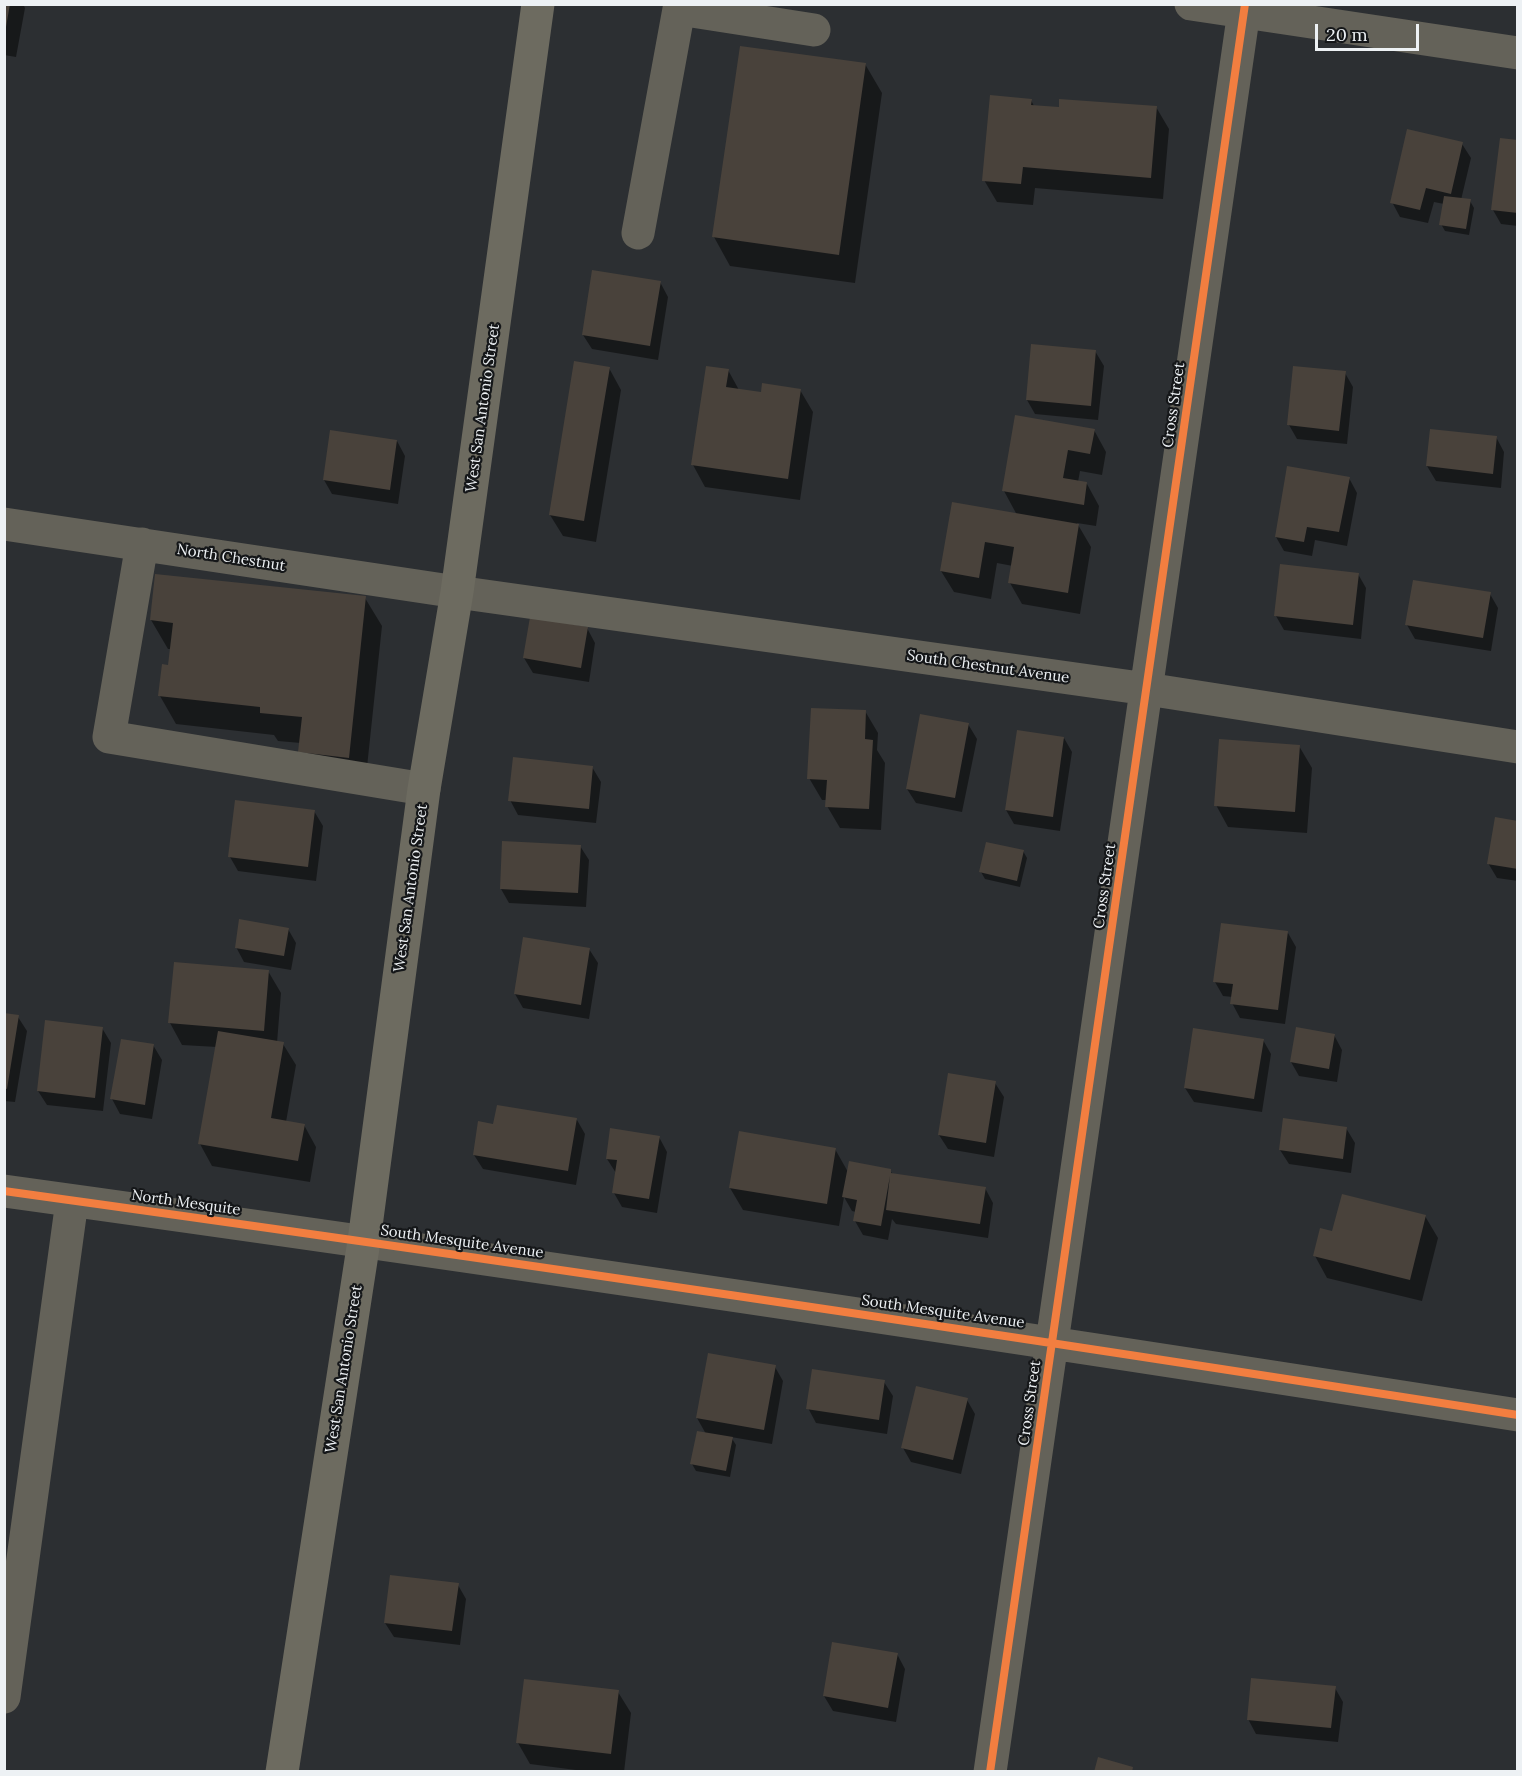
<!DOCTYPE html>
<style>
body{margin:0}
#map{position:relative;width:1522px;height:1776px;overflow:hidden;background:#2c2f32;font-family:Lora,serif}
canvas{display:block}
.frame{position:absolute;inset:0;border:6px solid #edf1f4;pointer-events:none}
.scale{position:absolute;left:1315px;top:24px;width:104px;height:27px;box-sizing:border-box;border:3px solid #edf1f4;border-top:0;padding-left:8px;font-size:18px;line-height:21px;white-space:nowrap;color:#edf1f4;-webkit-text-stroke:4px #151719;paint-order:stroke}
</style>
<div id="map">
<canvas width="1522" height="1776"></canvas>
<div class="frame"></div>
<div class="scale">20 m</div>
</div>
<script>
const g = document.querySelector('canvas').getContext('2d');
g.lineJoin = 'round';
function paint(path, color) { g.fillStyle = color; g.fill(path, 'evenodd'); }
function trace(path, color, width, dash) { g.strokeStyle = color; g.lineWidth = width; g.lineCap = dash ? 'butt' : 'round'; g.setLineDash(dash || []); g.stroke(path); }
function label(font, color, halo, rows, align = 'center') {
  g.font = font + ' Lora,serif'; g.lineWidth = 4.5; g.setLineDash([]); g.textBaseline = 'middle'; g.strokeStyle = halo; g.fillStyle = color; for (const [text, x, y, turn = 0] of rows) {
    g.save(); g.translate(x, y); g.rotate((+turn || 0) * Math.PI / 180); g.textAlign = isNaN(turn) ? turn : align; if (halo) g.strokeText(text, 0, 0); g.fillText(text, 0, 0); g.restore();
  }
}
paint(new Path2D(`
 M4,4H23L25,8L16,57L4,55Z
 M865,64L882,93L855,283L730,266L714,237Z
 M1031,100L1034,106L1060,109L1156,107L1169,129L1163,199L1035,188L1033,205L997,202L984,180Z
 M1518,141V226L1501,224L1493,210Z
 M1462,144L1471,158L1461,200L1470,201L1474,208L1469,235L1445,231L1441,224L1444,204L1434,202L1428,223L1400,217L1392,202Z
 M660,282L668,297L658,360L592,349L583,335Z
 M1095,351L1104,366L1098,420L1035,414L1027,400Z
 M609,368L621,390L596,542L563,536L550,515Z
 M728,370L739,390L762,394L800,390L813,412L800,500L705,487L693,465Z
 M1345,373L1353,387L1347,444L1297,439L1289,425Z
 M1094,430L1106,452L1102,475L1080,471L1078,482L1087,484L1099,506L1096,526L1077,523L1091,547L1080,614L1022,604L1010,583L1013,566L997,563L991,599L954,592L941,571L1017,515L1004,491Z
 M1496,437L1504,452L1501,488L1436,481L1427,466Z
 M397,441L405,456L398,504L332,494L324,480Z
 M1349,478L1357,493L1347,546L1315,540L1312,556L1284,551L1276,537Z
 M1358,574L1366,588L1361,639L1284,630L1276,616Z
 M1490,594L1498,608L1491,651L1415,639L1407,625Z
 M365,598L382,626L365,786L316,781L301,743L278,741L274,735L176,724L160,696L169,666L171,649H168L151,620Z
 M587,628L595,643L589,682L533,673L524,658Z
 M865,711L878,733L877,750L885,763L881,830L840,828L827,806V800H822L809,778Z
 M968,724L977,739L962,812L916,803L907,789Z
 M1064,738L1072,752L1060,831L1014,824L1006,810Z
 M1299,746L1312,768L1307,833L1228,827L1216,805Z
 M592,767L601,782L596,823L518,815L510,800Z
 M314,811L323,826L316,881L238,871L230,857Z
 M1518,822V881L1497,878L1488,863Z
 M580,846L589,860L586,907L509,903L501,889Z
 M1023,851L1027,858L1020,887L985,879L981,872Z
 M288,929L296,943L291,970L244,962L236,947Z
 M1288,933L1296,947L1285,1024L1240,1018L1232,1003L1233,997L1223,996L1215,982Z
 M589,949L598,963L589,1019L523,1008L515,994Z
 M268,971L281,993L277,1043L283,1044L296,1065L286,1122L304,1125L316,1147L310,1182L212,1166L200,1144L217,1047L182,1045L170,1023Z
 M4,1015L18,1017L27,1031L15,1102L4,1101Z
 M102,1028L111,1043L103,1111L47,1105L38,1091Z
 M1334,1035L1342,1050L1337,1082L1299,1076L1291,1062Z
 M1263,1040L1271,1054L1262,1112L1194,1102L1185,1088Z
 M153,1045L162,1060L152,1119L120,1114L112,1099Z
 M995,1083L1004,1097L994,1157L948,1149L939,1135Z
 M577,1120L585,1134L576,1185L483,1169L474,1155L494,1126Z
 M1346,1128L1355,1143L1351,1173L1289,1164L1280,1150Z
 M659,1137L667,1152L657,1213L622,1207L614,1193L616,1173L607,1159Z
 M835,1149L848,1172L890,1171L893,1174L985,1188L993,1203L988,1238L896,1224L892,1219L888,1240L863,1235L855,1221L856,1212L852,1211L844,1197L839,1226L743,1210L730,1188Z
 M1425,1216L1438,1238L1422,1301L1327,1278L1315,1256L1333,1233Z
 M775,1367L783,1381L772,1444L731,1437L736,1445L730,1477L696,1471L692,1464L706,1434L697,1418Z
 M884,1382L893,1396L887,1434L816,1423L808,1408Z
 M967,1400L975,1414L961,1474L911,1462L903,1448Z
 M458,1585L466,1599L460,1645L394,1637L385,1623Z
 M897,1654L905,1669L896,1722L833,1711L824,1696Z
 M1335,1688L1343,1702L1338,1742L1256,1734L1248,1719Z
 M618,1692L631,1713L624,1772H591L530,1764L518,1743Z`), '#0007');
paint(new Path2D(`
 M4,4H10L6,27H4Z
 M740,46L866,63L839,255L712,237Z
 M990,95L1032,99L1031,105L1059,107V99L1157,106L1151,178L1023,167L1021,184L982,181Z
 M1407,129L1463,142L1451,194L1426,188L1420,210L1390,203Z
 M1500,138L1518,140V213L1491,210Z
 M1444,196L1471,199L1466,229L1439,225Z
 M592,270L661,281L650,346L582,335Z
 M1031,344L1096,350L1091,406L1026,400Z
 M574,361L610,367L584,521L549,515Z
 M706,366L729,369L726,387L761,392L762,383L801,389L788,479L691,465Z
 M1293,366L1346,371L1339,431L1287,425Z
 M1015,415L1095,429L1090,454L1068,450L1063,478L1087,482L1084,505L1002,491Z
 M1430,429L1497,436L1493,474L1426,466Z
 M330,430L397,440L390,490L323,480Z
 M1287,466L1350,477L1339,532L1307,527L1304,542L1275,537Z
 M952,502L1079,524L1068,593L1008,583L1014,547L985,542L979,578L940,571Z
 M1280,564L1359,573L1353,625L1274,616Z
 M155,574L366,596L349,758L298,752L302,717L260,713V707L158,696L162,664L168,665L173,623L150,620Z
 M1413,580L1491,592L1483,638L1405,625Z
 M530,617L588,627L581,668L523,658Z
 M811,708L866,710L865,739L873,740L869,809L825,807L827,780L807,779Z
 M920,714L969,723L955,798L906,789Z
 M1017,730L1064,737L1053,817L1005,810Z
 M1219,739L1300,745L1295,812L1214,806Z
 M513,757L593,766L589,809L508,801Z
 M235,800L315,810L308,867L228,857Z
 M1495,817L1518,821V869L1487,864Z
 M502,841L581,845L578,893L500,889Z
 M986,842L1024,850L1017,881L979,872Z
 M239,919L289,928L284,956L235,948Z
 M1221,923L1288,931L1278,1010L1230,1004L1233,984L1213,982Z
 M523,937L590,948L581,1005L514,994Z
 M174,962L269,970L264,1031L168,1023Z
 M4,1013L19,1015L7,1089L4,1088Z
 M45,1020L103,1027L95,1098L37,1091Z
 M1296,1027L1335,1034L1329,1069L1290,1062Z
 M1193,1028L1264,1039L1254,1099L1184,1088Z
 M218,1031L284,1042L271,1118L305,1124L298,1161L198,1144Z
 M121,1039L154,1044L145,1105L110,1099Z
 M948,1073L996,1081L986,1143L938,1135Z
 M497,1105L577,1118L568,1171L473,1155L478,1121L493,1124Z
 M1283,1118L1347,1127L1343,1159L1279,1150Z
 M610,1128L660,1136L649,1199L612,1193L617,1160L606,1159Z
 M739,1131L836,1148L827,1204L729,1188Z
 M849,1161L891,1169V1173L986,1187L980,1224L886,1210L890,1176L881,1226L853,1221L857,1200L842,1197Z
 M1342,1194L1426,1215L1410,1280L1313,1256L1320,1228L1332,1231Z
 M708,1353L776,1365L764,1430L696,1418Z
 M812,1369L885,1380L879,1420L806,1409Z
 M916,1386L968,1398L953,1460L901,1448Z
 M697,1431L733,1437L726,1471L690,1464Z
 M390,1575L459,1583L452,1631L384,1623Z
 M832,1642L898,1653L888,1708L823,1696Z
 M1251,1678L1336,1686L1331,1728L1247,1720Z
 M524,1679L619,1690L611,1754L516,1743Z
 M1098,1757L1133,1767L1132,1772H1094Z`), '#49423b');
trace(new Path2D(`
 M1191,4L1518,53
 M638,233L679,9L814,30
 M4,524L457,592L1147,689L1518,747
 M142,544L109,737L424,789
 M4,1191C510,1261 1014,1336 1518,1415
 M4,1697L72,1201
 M990,1772L1245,4`), '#646259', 33);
trace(new Path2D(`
 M282,1772L364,1241L424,789L457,592L538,4`), '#6d6b60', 33);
trace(new Path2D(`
 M4,1191C510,1261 1014,1336 1518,1415
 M990,1772L1245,4`), '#f27e40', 8);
label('15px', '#edf1f4', '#151719', [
 ["Cross Street",1174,405,-82],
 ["West San Antonio Street",483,408,-82],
 ["North Chestnut",231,558,9],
 ["South Chestnut Avenue",988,667,8],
 ["Cross Street",1105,886,-82],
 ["West San Antonio Street",411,888,-82],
 ["North Mesquite",186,1203,8],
 ["South Mesquite Avenue",462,1242,8],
 ["South Mesquite Avenue",943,1312,8],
 ["West San Antonio Street",344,1369,-81],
 ["Cross Street",1030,1403,-82]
]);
</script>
